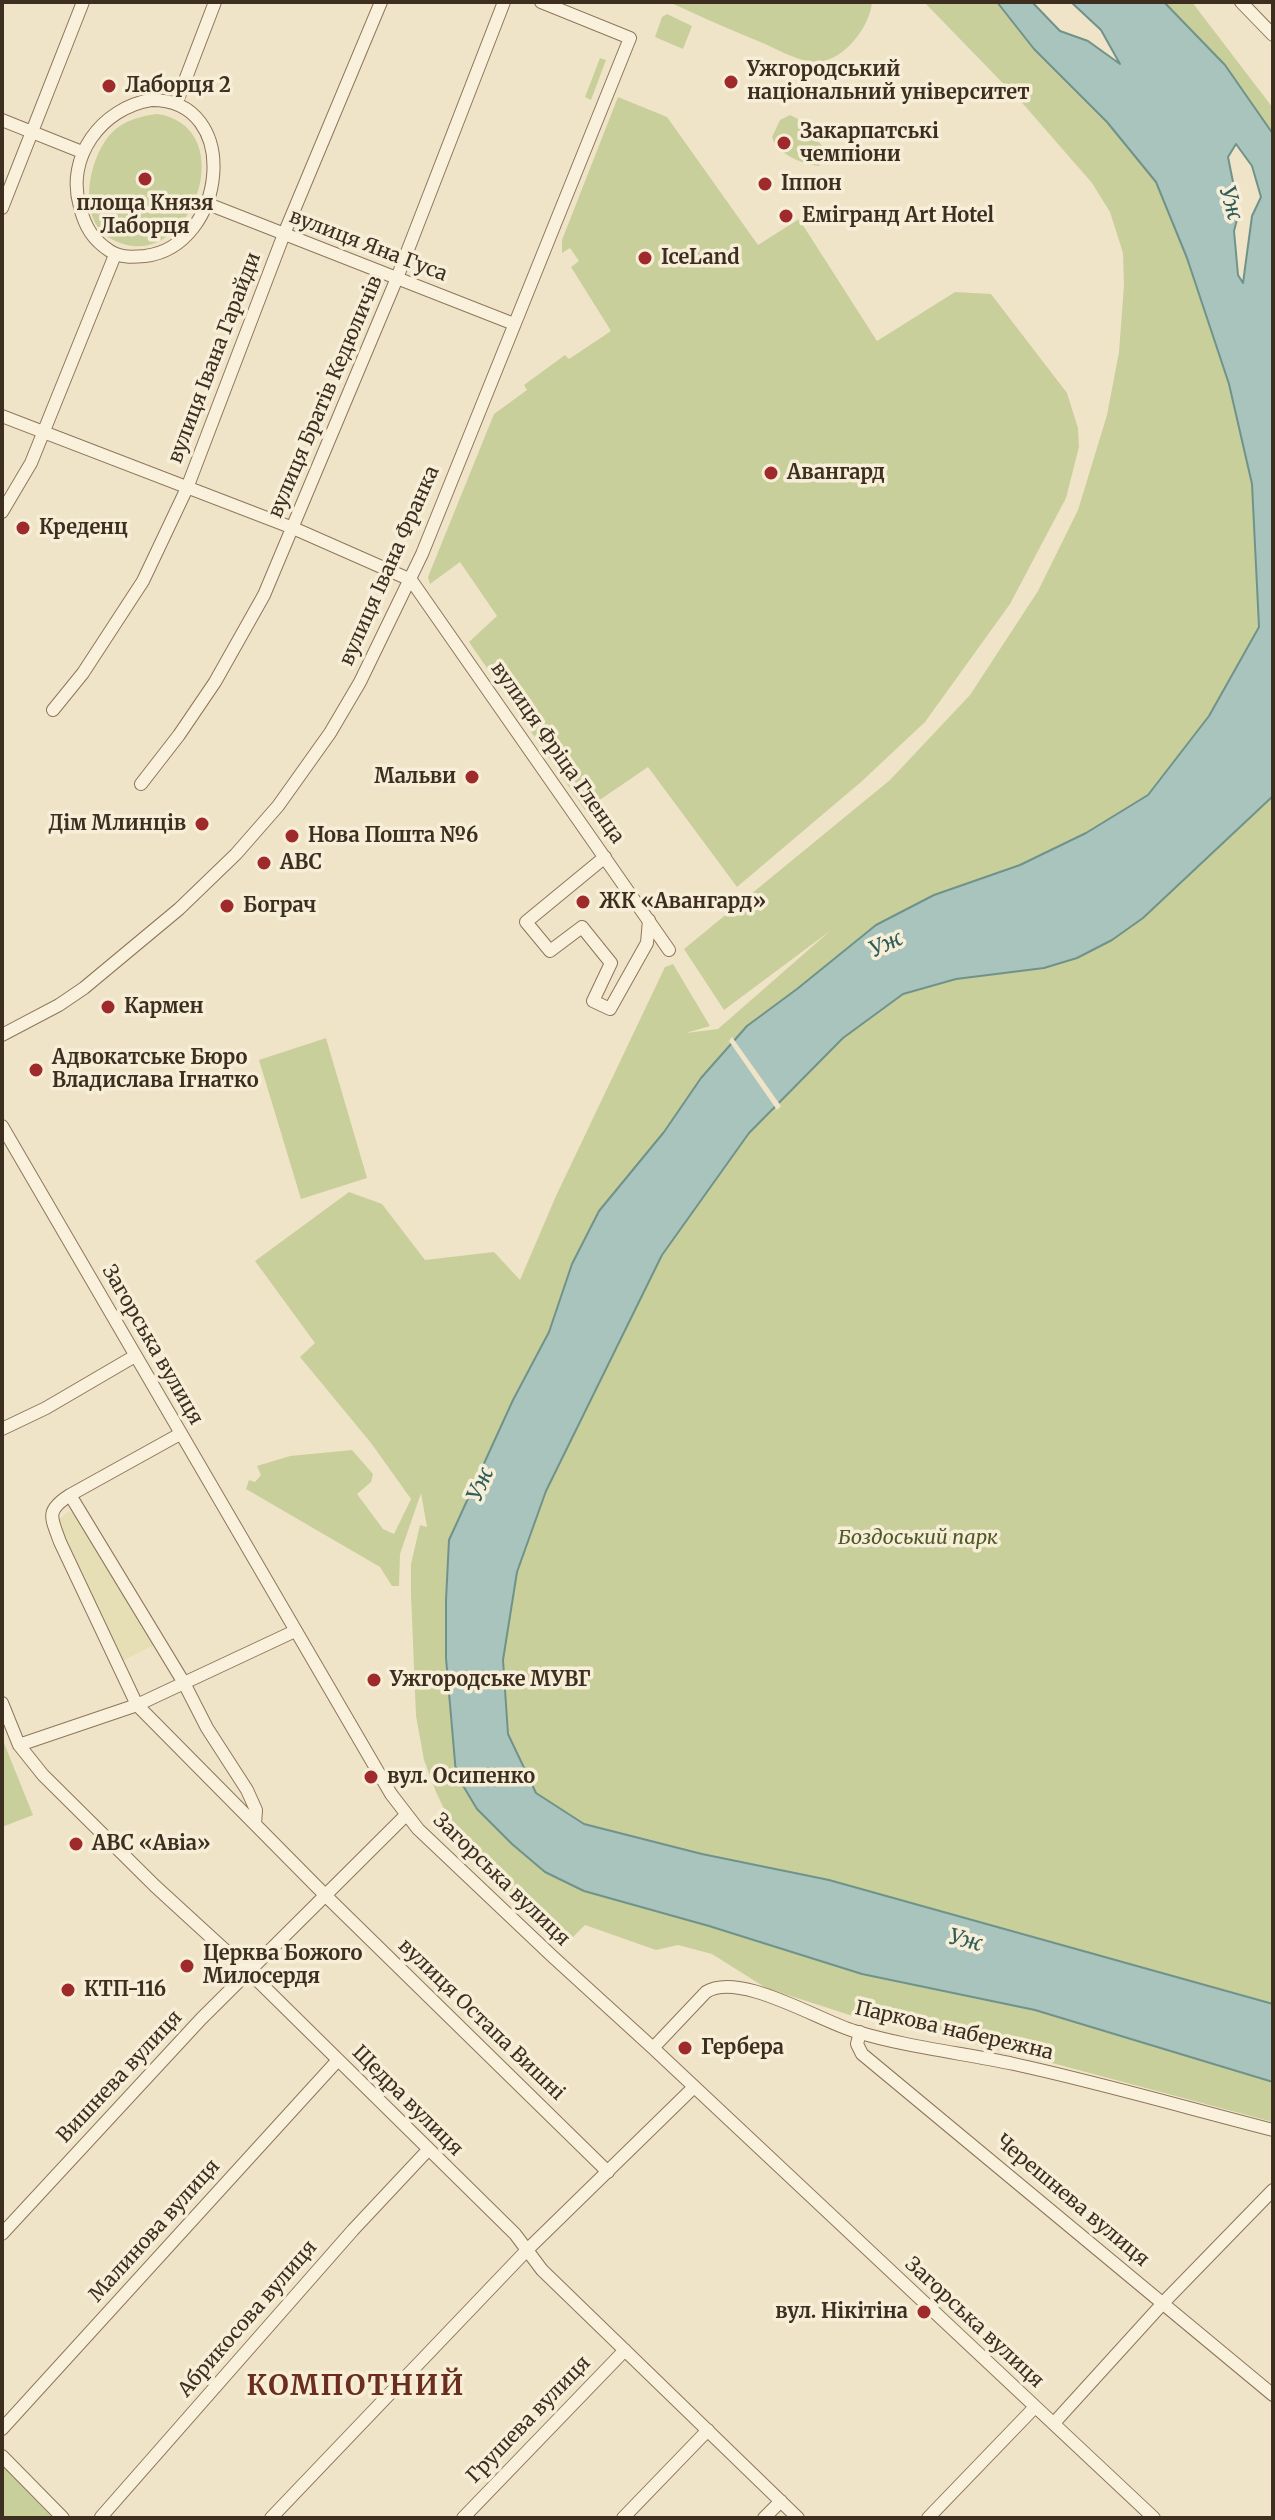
<!DOCTYPE html>
<meta charset="utf-8">
<style>
body{margin:0}
#map{position:relative;width:1275px;height:2520px;overflow:hidden;background:#f0e4c8;font-family:Merriweather,serif}
canvas{display:block}
.frame{position:absolute;inset:0;border:4px solid #3d2e20;pointer-events:none}
</style>
<div id="map">
<canvas width="1275" height="2520"></canvas>
<div class="frame"></div>
</div>
<script>
const g = document.querySelector('canvas').getContext('2d');
g.lineJoin = 'round';
function paint(path, color) { g.fillStyle = color; g.fill(path, 'evenodd'); }
function trace(path, color, width, dash) { g.strokeStyle = color; g.lineWidth = width; g.lineCap = dash ? 'butt' : 'round'; g.setLineDash(dash || []); g.stroke(path); }
function label(font, color, halo, rows, align = 'center') {
  g.font = font + ' Merriweather,serif'; g.lineWidth = 7; g.setLineDash([]); g.textBaseline = 'middle'; g.strokeStyle = halo; g.fillStyle = color; for (const [text, x, y, turn = 0] of rows) {
    g.save(); g.translate(x, y); g.rotate((+turn || 0) * Math.PI / 180); g.textAlign = isNaN(turn) ? turn : align; if (halo) g.strokeText(text, 0, 0); g.fillText(text, 0, 0); g.restore();
  }
}
paint(new Path2D(`
 M69,1511L76,1516L154,1645L124,1660L69,1554L60,1530V1519Z`), '#e6deb5');
paint(new Path2D(`
 M669,2H872C870,26 845,60 818,62C801,63 781,51 765,44C733,31 701,17 669,2Z
 M924,2H997L1034,49L1107,122L1156,182L1187,258L1229,384L1252,484L1259,627L1209,716L1148,795L1086,833L1020,865L934,895L876,925L797,989L747,1026L701,1078L572,1264L549,1332L513,1400L449,1540L446,1600V1658L451,1724L477,1809L512,1844L545,1872L584,1891L709,1926L862,1974L1035,2010L1273,2082V2122L1022,2055L862,2019L766,1988L712,1954L678,1945L656,1950L585,1925L565,1945L459,1850L455,1832L436,1792L424,1760L416,1716L411,1594V1564L420,1525L427,1527L421,1493L400,1554L399,1586H392L380,1567L246,1489L249,1480L255,1482L261,1475L257,1466L290,1456L352,1450L373,1474L371,1482L357,1494L383,1529L394,1534L411,1499L371,1443L300,1357L315,1343L255,1261L349,1192L382,1204L425,1260L494,1252L520,1280L556,1196L665,967L673,964L710,1026L686,1033L718,1029L830,931L724,1010L684,949L890,780L970,695L1038,591L1078,510L1107,415L1119,352L1124,285L1123,253L1110,212L1092,183L1024,105Z
 M1164,2H1192L1273,108V134L1225,65Z
 M667,14L692,26L683,49L655,37L662,17Z
 M600,58L606,60L591,100L585,97Z
 M618,97L667,117L758,245L799,219L877,341L955,292L991,294L1067,393L1078,428L1079,447L1066,498L1010,604L925,722L861,782L737,887L648,767L585,810L469,642L497,616L460,562L430,584L428,577L494,414L527,390L524,385L565,355L569,359L611,331L571,267L579,261L570,248L562,253V240Z
 M157,114C247,127 186,286 108,237C75,215 90,149 117,128C129,119 142,116 157,114Z
 M790,115L798,119L825,149L824,159L819,166C802,164 777,154 772,137L780,120Z
 M1273,796V2004L829,1880L702,1854L585,1824L536,1793L508,1734L503,1660L517,1572L546,1491L662,1255L749,1133L843,1038L903,994L956,979L1044,968L1112,940L1143,918Z
 M326,1038L367,1178L301,1199L259,1060Z
 M2,1738L33,1815L2,1827Z
 M2,2465L53,2518H2Z`), '#c9cf9b');
const water = new Path2D(`
 M997,2H1032L1060,31L1088,41L1120,64L1101,30L1071,2H1164L1225,65L1273,134V796L1143,918L1112,940L1077,958L1044,968L956,979L903,994L843,1038L749,1133L662,1255L546,1491L517,1572L503,1660L508,1734L536,1793L584,1824L702,1854L829,1880L1273,2004V2082L1035,2010L862,1974L709,1926L584,1891L545,1872L512,1844L477,1809L456,1774L446,1658V1600L449,1540L513,1400L549,1332L572,1264L599,1211L664,1132L701,1078L747,1026L797,989L876,925L934,895L1020,865L1086,833L1148,795L1209,716L1259,627L1252,484L1229,384L1187,258L1156,182L1107,122L1034,49ZM1236,144L1252,166L1261,197L1252,216L1243,283L1238,275L1234,231L1239,212L1228,157Z`);
paint(water, '#a9c4bc');
trace(water, '#6f938a', 2);
paint(new Path2D(`
 M732,1037L781,1106L777,1110L729,1041Z`), '#f0e4c8');
const minor = new Path2D(`
 M1241,2L1273,35
 M151,100C243,99 227,246 145,256C133,257 121,258 110,251C93,240 85,227 80,207C65,157 102,108 151,100Z
 M176,104L215,2
 M2,120L82,152
 M208,204L514,324
 M2,208L83,2
 M2,416L293,528L411,580L669,950
 M2,512L31,463L115,255
 M53,710L83,673L143,581L187,488L284,234L381,2
 M141,784L179,735L215,682L264,595L397,278L504,2
 M605,857L526,922L550,951L582,927L611,963L593,1001L610,1009L647,943L649,920
 M2,1035L59,1005L84,988L179,909L236,854L278,806L330,733L360,682L422,554L630,38L541,2
 M2,1126L391,1794L418,1829L552,1956L653,2048L1154,2518
 M2,1429L46,1408L135,1356
 M180,1434L70,1495C45,1511 51,1517 60,1542L137,1705L326,1896L608,2172
 M70,1495L184,1683L207,1728L247,1790L256,1810L255,1824
 M2,1703L19,1745L43,1775L155,1886L250,1973L515,2234L542,2270L798,2518
 M19,1745L137,1705L295,1631
 M860,2032L857,2044L862,2054L1273,2395
 M653,2048L706,1992C739,1971 818,2020 854,2031C906,2047 962,2053 1014,2064C1101,2083 1187,2108 1273,2130
 M2,2234L201,2019L406,1815
 M1054,2423L1164,2302L1273,2190
 M2,2429L338,2060
 M2,2456L63,2518
 M101,2517L353,2230L428,2150
 M271,2518L527,2250L694,2087
 M463,2518L625,2350
 M623,2518L708,2430
 M764,2518L781,2501
 M928,2518L1035,2407`);
trace(minor, '#8d765c', 14);
trace(minor, '#faf1dc', 12);
for (const [x, y, r, color] of [
 [731,82,8,"#9e2a2b"],
 [109,86,8,"#9e2a2b"],
 [784,143,8,"#9e2a2b"],
 [145,179,8,"#9e2a2b"],
 [765,184,8,"#9e2a2b"],
 [786,216,8,"#9e2a2b"],
 [645,258,8,"#9e2a2b"],
 [771,473,8,"#9e2a2b"],
 [23,528,8,"#9e2a2b"],
 [472,777,8,"#9e2a2b"],
 [202,824,8,"#9e2a2b"],
 [292,836,8,"#9e2a2b"],
 [264,863,8,"#9e2a2b"],
 [583,902,8,"#9e2a2b"],
 [227,906,8,"#9e2a2b"],
 [108,1007,8,"#9e2a2b"],
 [36,1070,8,"#9e2a2b"],
 [374,1680,8,"#9e2a2b"],
 [371,1777,8,"#9e2a2b"],
 [76,1844,8,"#9e2a2b"],
 [187,1966,8,"#9e2a2b"],
 [68,1990,8,"#9e2a2b"],
 [685,2048,8,"#9e2a2b"],
 [924,2312,8,"#9e2a2b"]
]) { const dot = new Path2D(); dot.arc(x, y, r, 0, 2 * Math.PI); g.fillStyle = color; g.fill(dot); trace(dot, '#f7eed8', 3); }
label('bold 20px', '#3d2e20', '#f7eed8', [
 ["Ужгородський",747,70],
 ["національний університет",747,93],
 ["Лаборця 2",125,86],
 ["Закарпатські",800,132],
 ["чемпіони",800,155],
 ["Іппон",781,184],
 ["площа Князя",145,204,"center"],
 ["Лаборця",145,227,"center"],
 ["Емігранд Art Hotel",802,216],
 ["IceLand",661,258],
 ["Авангард",787,473],
 ["Креденц",39,528],
 ["Мальви",456,777,"right"],
 ["Дім Млинців",186,824,"right"],
 ["Нова Пошта №6",308,836],
 ["ABC",280,863],
 ["ЖК «Авангард»",599,902],
 ["Бограч",243,906],
 ["Кармен",124,1007],
 ["Адвокатське Бюро",52,1058],
 ["Владислава Ігнатко",52,1081],
 ["Ужгородське МУВГ",390,1680],
 ["вул. Осипенко",387,1777],
 ["ABC «Авіа»",92,1844],
 ["Церква Божого",203,1954],
 ["Милосердя",203,1977],
 ["КТП-116",84,1990],
 ["Гербера",701,2048],
 ["вул. Нікітіна",908,2312,"right"]
], 'left');
label('20px', '#3d2e20', '#f7eed8', [
 ["вулиця Яна Гуса",368,246,21],
 ["вулиця Івана Гарайди",215,358,-69],
 ["вулиця Братів Кедюличів",326,397,-67],
 ["вулиця Івана Франка",390,566,-66],
 ["вулиця Фріца Гленца",557,753,55],
 ["Загорська вулиця",152,1345,60],
 ["Загорська вулиця",501,1880,44],
 ["вулиця Остапа Вишні",481,2020,44],
 ["Паркова набережна",954,2031,13],
 ["Вишнева вулиця",120,2077,-47],
 ["Щедра вулиця",407,2101,45],
 ["Черешнева вулиця",1072,2201,40],
 ["Малинова вулиця",155,2231,-48],
 ["Абрикосова вулиця",248,2319,-49],
 ["Загорська вулиця",974,2323,43],
 ["Грушева вулиця",529,2420,-46]
]);
label('italic 20px', '#4d5a26', '#f7eed8', [
 ["Боздоський парк",918,1538]
]);
label('italic 22px', '#2f5d5a', '#f7eed8', [
 ["Уж",1230,203,74],
 ["Уж",886,945,-24],
 ["Уж",481,1485,-66],
 ["Уж",965,1941,14]
]);
g.letterSpacing = '2px';
label('bold 28px', '#6b2e1e', '#f7eed8', [
 ["КОМПОТНИЙ",356,2387]
]);
g.letterSpacing = '0px';
</script>
